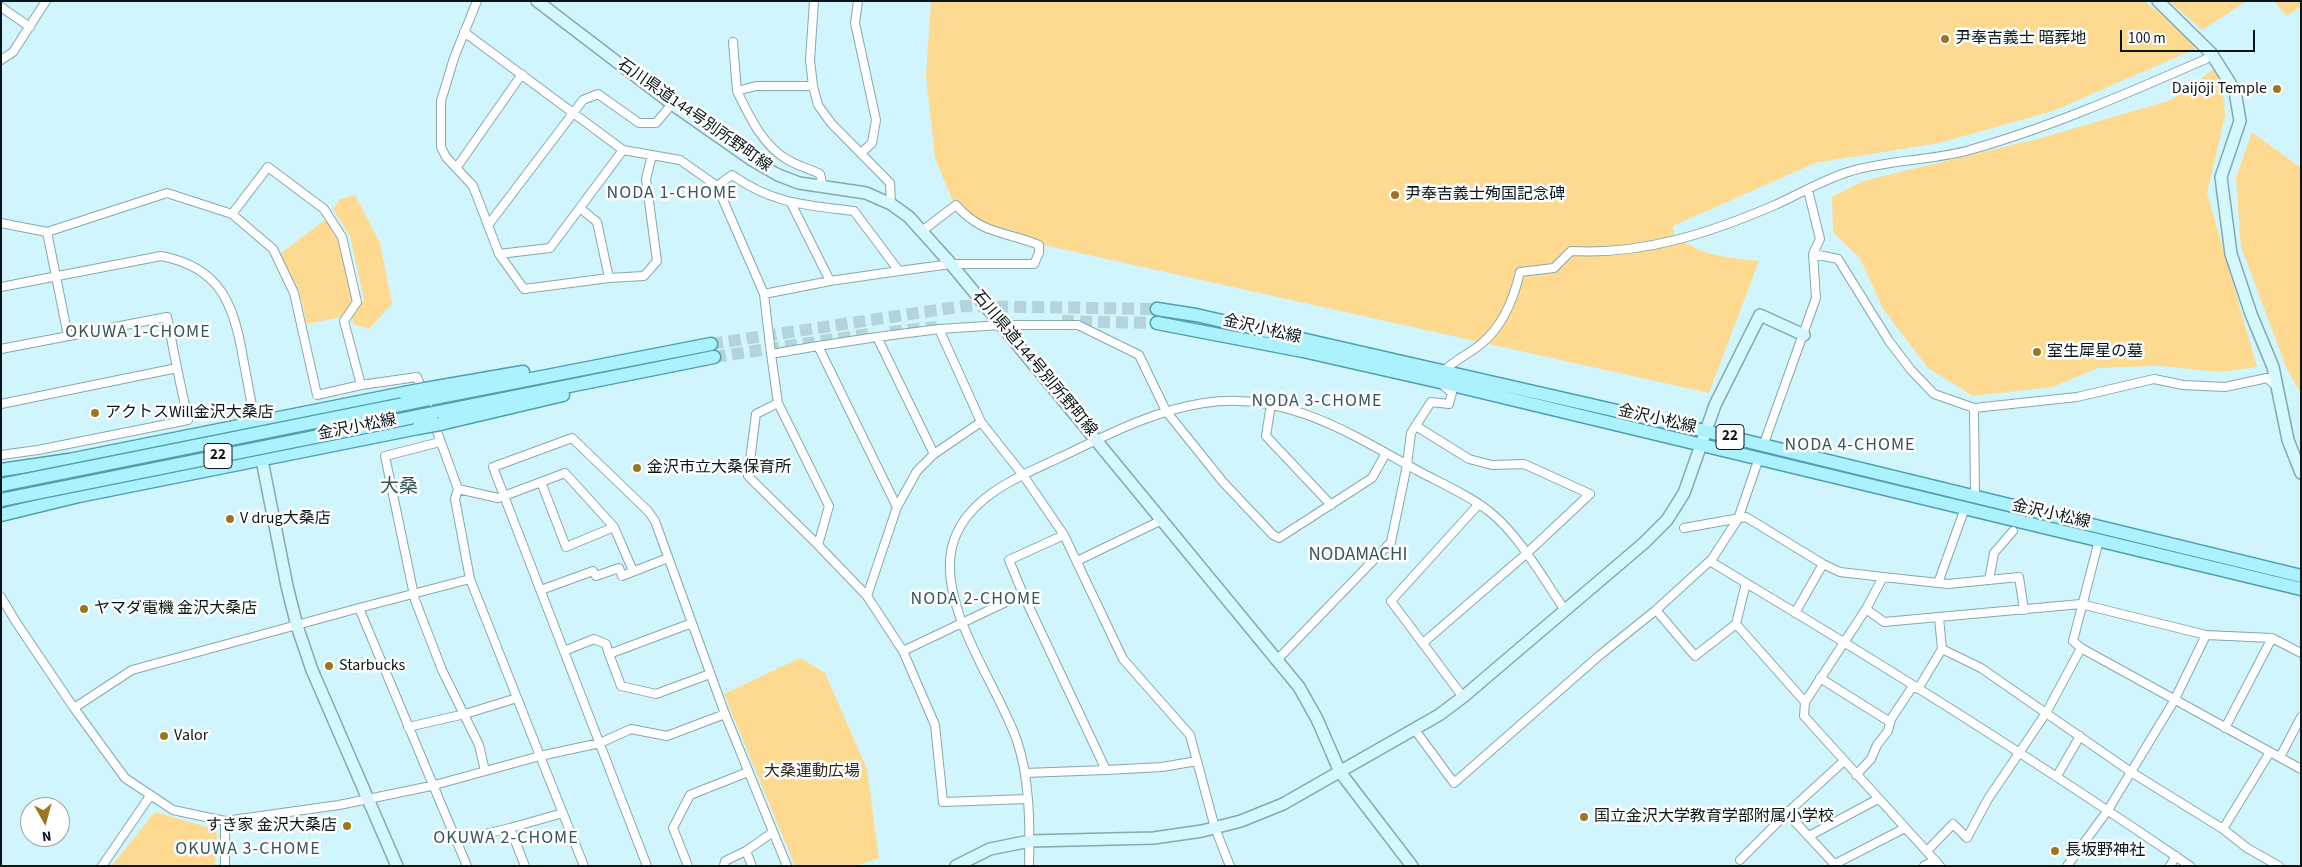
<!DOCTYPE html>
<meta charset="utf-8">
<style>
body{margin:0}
#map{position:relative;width:2302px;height:867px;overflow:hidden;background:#d1f5fc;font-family:"Source Sans 3",sans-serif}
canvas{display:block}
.frame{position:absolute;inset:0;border:2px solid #091619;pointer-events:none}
.north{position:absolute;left:20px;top:797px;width:50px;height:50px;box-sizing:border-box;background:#fff;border:1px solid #9da2a3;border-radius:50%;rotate:173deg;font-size:14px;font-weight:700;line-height:20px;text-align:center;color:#091619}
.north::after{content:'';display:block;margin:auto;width:18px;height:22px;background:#9b7621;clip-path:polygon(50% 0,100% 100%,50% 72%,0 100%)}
.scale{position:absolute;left:2120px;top:30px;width:135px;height:22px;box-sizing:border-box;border:2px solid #091619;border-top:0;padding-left:6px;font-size:15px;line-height:18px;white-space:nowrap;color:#091619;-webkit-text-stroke:4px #fff;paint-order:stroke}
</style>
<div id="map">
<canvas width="2302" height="867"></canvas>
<div class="frame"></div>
<div class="north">N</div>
<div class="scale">100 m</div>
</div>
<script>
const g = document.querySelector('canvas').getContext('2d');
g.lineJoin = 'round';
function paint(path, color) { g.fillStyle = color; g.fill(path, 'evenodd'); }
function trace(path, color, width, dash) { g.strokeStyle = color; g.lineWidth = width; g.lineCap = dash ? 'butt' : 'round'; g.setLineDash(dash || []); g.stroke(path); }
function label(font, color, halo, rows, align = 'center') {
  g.font = font + ' "Source Sans 3","Noto Sans JP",sans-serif'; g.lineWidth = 5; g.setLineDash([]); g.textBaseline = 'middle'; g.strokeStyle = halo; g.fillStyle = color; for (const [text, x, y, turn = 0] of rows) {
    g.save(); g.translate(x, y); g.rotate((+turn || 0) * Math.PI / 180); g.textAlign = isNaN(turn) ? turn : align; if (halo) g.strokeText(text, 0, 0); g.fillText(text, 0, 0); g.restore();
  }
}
paint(new Path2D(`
 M931,1H2144L2202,46L2053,111L1939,143L1815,163L1673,226L1674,235C1703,257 1725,257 1759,261L1709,393L1026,241L1009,230L959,216L935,158L926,76Z
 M2169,1H2247L2202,30Z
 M2274,1H2301V6L2287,16Z
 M2221,64L2225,116L2207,193L2257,367L2222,372L2158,366L2098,368L2053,387L1973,396L1928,368L1883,309L1860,258L1833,232L1832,197L1863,181L2041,138L2171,100Z
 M2252,132L2301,168V394L2286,367L2241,247L2236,178Z
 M355,195L380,243L392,304L369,329L353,324L352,317L364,300L350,236L333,209L340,199Z
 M329,217L342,237L355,295L342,317L307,324L299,291L280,254Z
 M800,658L825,673L867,769L879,858L855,866H795L724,694Z
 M155,812L217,830L215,866H113L114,863Z`), '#feda91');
trace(new Path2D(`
 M1062,321L1157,323
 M890,332L937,327
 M711,344L964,306L1157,309
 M714,357L870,334`), '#b3d4da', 12, [12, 6]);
const street = new Path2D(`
 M477,1L454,58L441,101V147L446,157L473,186L499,254L524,289L609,278L644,276L657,261L646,179L652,155
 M814,1L810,60L813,86L818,105L831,123L890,183L891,204
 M858,1L855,23L876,120L872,143L861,153
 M1,7L30,27
 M464,32L623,150L680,160L717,186L732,175C773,204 806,205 854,211L899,271L951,264H1034L1039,253V245C1005,231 982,235 956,205L922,231
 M733,42L737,91L756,86H813
 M1,60L13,52L46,1
 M737,91C749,116 763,146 788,160C798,166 810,169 820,174L823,187
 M457,167L522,74
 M717,186L764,294L830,281
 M791,203L830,281L899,271
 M580,208L597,222L609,278
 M1,223L47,232L68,336
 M489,224L583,100L598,94L639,123H656L672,104
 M47,232L167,193L232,214L273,249L294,293L317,395L361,385L344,321L357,302L342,237L324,209L268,167L232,214
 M499,254L550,248L623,150
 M1813,254L1838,259L1889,341L1911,370L1934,394L1974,408L2077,397L2154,379L2183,385L2225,387L2267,378L2276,386
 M1,287L161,256C220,267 234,304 243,358C247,379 251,401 255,422
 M764,294L771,354L818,346L897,507L917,471L934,454L981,422L1023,475L1064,535L1123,659L1190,735L1215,828L1230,866
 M939,329L1001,325H1078L1139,355L1166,411L1223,482L1273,535L1279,538L1372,478L1386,453
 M818,346L877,337
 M1,349L167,317L177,368
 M771,354L778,403
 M1443,372C1453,361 1469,354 1481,344C1502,327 1514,298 1520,272L1554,268L1571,251C1643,255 1710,233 1775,205C1799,194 1823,180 1848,172C1886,160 1927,161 1966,151C2049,128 2128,93 2206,59L2211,53
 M361,385L417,377L458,489
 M1,404L177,368L188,420L38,450L1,455
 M1271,404L1266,436L1331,505
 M1974,408L1975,497
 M1416,426L1469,459L1492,465L1524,464L1590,494L1526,554L1423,643
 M440,442L385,456L415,600L442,670L479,745L485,771
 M1763,446L1816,298L1813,254L1820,239L1808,190
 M934,454L877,337L939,329L981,422
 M541,482L565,473L614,527
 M897,507L867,596L903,651L1023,594L1009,560L1064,535
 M1684,528L1746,517L1823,564L1840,572L1883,577L1866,609
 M2099,540L2073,641L2081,648L2301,769
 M818,545L748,476L756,414L778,403L829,506L818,545L867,596
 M1712,559L1656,610L1695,656L1736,624
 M1077,561L1162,520
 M633,571L614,527L566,547L541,482L504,496L493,467L572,438L648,511L655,521L725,714L787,866
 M1883,577L1948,584L2019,577L2024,610
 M1989,580L1994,553L2013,531
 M1746,583L1713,563L1712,559L1738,519L1759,458
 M1938,583L1965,508
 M541,590L593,571L596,576L619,568L622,576L668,558
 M1023,594L1106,770L1162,767L1197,761
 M1,597L16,622L74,708
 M1795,613L1823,564
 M1942,649L1981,668L2131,772L2223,829L2247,848L2279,866
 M564,651L594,639L606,644L609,654L692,623
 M903,651L935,725L943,802L1027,799
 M609,654L621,686L656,694L710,674
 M1277,660L1391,542L1407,465L1411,433L1431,402L1449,404L1452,393L1443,385
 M1820,678L1890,722
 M1918,689L1942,649L1939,618
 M1463,697L1391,601L1478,505
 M1805,702L1736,624L1746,583C1897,673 2045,767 2190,866
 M408,727L465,714L517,698
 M2225,728L2272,638
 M1415,730L1454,783L1600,655L1656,610
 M2280,757L2301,717
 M1025,773L1106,770
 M1856,775L1871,759L1877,745L1888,731L1891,719L1913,686
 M2057,776L2080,736
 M1787,813L1844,761
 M225,821L173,810L125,778L74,708L132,670L359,608
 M510,828L563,813
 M2223,829L2270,752
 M1809,836L1878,799
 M456,841L510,828L525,866
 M1927,851L1953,824L1967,838L1988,799L2046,713L2081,648
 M1740,860L1787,813L1836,866
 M1835,864L1905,828
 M102,866L150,796
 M225,866V821L339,805L431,786L540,756L470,579L455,499L458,489L498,498L504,496L647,866
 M467,866L359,608L470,579
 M584,866L540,756L600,743L631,729L667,736L725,714
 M688,866L673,828L690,795L748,772
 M724,866L725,861L746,851
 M752,866L746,851L773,832
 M1029,866C1030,824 1030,777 1016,738C996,683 938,607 952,547C964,498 1018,477 1059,458C1107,435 1152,411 1204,403C1285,390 1353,435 1420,472C1443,484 1470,496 1490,512C1520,536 1543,579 1565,610
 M1924,866L1935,860
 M1940,866L1804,716L1805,702L1866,609L1884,622L2081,604L2206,635L2272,638L2301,653
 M2067,866L2108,810L2174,701L2206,635
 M2170,866L2176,856`);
const secondary = new Path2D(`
 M537,1L672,104L752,160L778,175L799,183L866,193L891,204L909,217L951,264L1299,687L1317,719L1340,772L1412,866
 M2158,1L2211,53L2235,91L2240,121L2221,177L2231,254L2251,314L2273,367L2288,440L2301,473
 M255,425L287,586L297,626L312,670L397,866
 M956,866L990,849L1030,841L1154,838L1202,831L1241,821L1283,804L1439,715L1463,697L1644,543L1667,520L1684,493L1715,405L1760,315L1804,335`);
const primary = new Path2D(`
 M1157,309L1196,315L1705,431L2301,576
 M1157,323L1303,351L1440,382L2301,589
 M425,389L523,372
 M429,399L711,344
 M434,413L714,357
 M440,424L563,395
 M1,470L69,460L404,393
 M1,515L79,496L418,428`);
trace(street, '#86a8af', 10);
trace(secondary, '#86a8af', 14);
trace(primary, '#4f9fae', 15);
trace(street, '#fff', 8);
trace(secondary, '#d5f8ff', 11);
trace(primary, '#acf2fe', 12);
const primaryBridge = new Path2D(`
 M404,393L425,389
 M418,428L440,424
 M1,485L429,399
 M1,500L434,413`);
trace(primaryBridge, '#4f9fae', 15, []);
trace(primaryBridge, '#acf2fe', 12);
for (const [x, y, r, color] of [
 [1945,39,5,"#9b7621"],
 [2277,89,5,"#9b7621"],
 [1395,195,5,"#9b7621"],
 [2037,352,5,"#9b7621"],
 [95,413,5,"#9b7621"],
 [637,468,5,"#9b7621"],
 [230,519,5,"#9b7621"],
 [84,609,5,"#9b7621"],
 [329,666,5,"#9b7621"],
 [164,736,5,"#9b7621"],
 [1584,817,5,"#9b7621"],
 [347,826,5,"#9b7621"],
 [2055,851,5,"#9b7621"]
]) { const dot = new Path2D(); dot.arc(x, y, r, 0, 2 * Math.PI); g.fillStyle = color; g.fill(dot); trace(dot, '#fff', 2); }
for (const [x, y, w] of [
 [1730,437,28],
 [218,456,28]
]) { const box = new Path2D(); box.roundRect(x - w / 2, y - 12.5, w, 25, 4); g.fillStyle = '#fff'; g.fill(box); trace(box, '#091619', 1); }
label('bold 15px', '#091619', null, [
 ["22",1730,437],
 ["22",218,456]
]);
label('16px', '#091619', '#fff', [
 ["尹奉吉義士 暗葬地",1955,39],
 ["Daijōji Temple",2267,89,"right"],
 ["尹奉吉義士殉国記念碑",1405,195],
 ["室生犀星の墓",2047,352],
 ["アクトスWill金沢大桑店",105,413],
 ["金沢市立大桑保育所",647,468],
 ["V drug大桑店",240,519],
 ["ヤマダ電機 金沢大桑店",94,609],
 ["Starbucks",339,666],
 ["Valor",174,736],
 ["国立金沢大学教育学部附属小学校",1594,817],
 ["すき家 金沢大桑店",337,826,"right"],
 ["長坂野神社",2065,851]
], 'left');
label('16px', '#091619', '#fff', [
 ["石川県道144号別所野町線",694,116,35],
 ["金沢小松線",1262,330,13],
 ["石川県道144号別所野町線",1034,364,50],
 ["金沢小松線",1657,420,13],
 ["金沢小松線",357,428,-11],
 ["金沢小松線",2051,515,13]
]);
label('16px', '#302817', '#fff', [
 ["大桑運動広場",812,772]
]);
g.letterSpacing = '1px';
label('18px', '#36565c', '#fff', [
 ["NODA 1-CHOME",672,194],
 ["OKUWA 1-CHOME",138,333],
 ["NODA 3-CHOME",1317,402],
 ["NODA 4-CHOME",1850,446],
 ["NODA 2-CHOME",976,600],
 ["OKUWA 2-CHOME",506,839],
 ["OKUWA 3-CHOME",248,850]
]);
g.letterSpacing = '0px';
label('19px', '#36565c', '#fff', [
 ["大桑",399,488],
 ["NODAMACHI",1358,556]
]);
</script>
